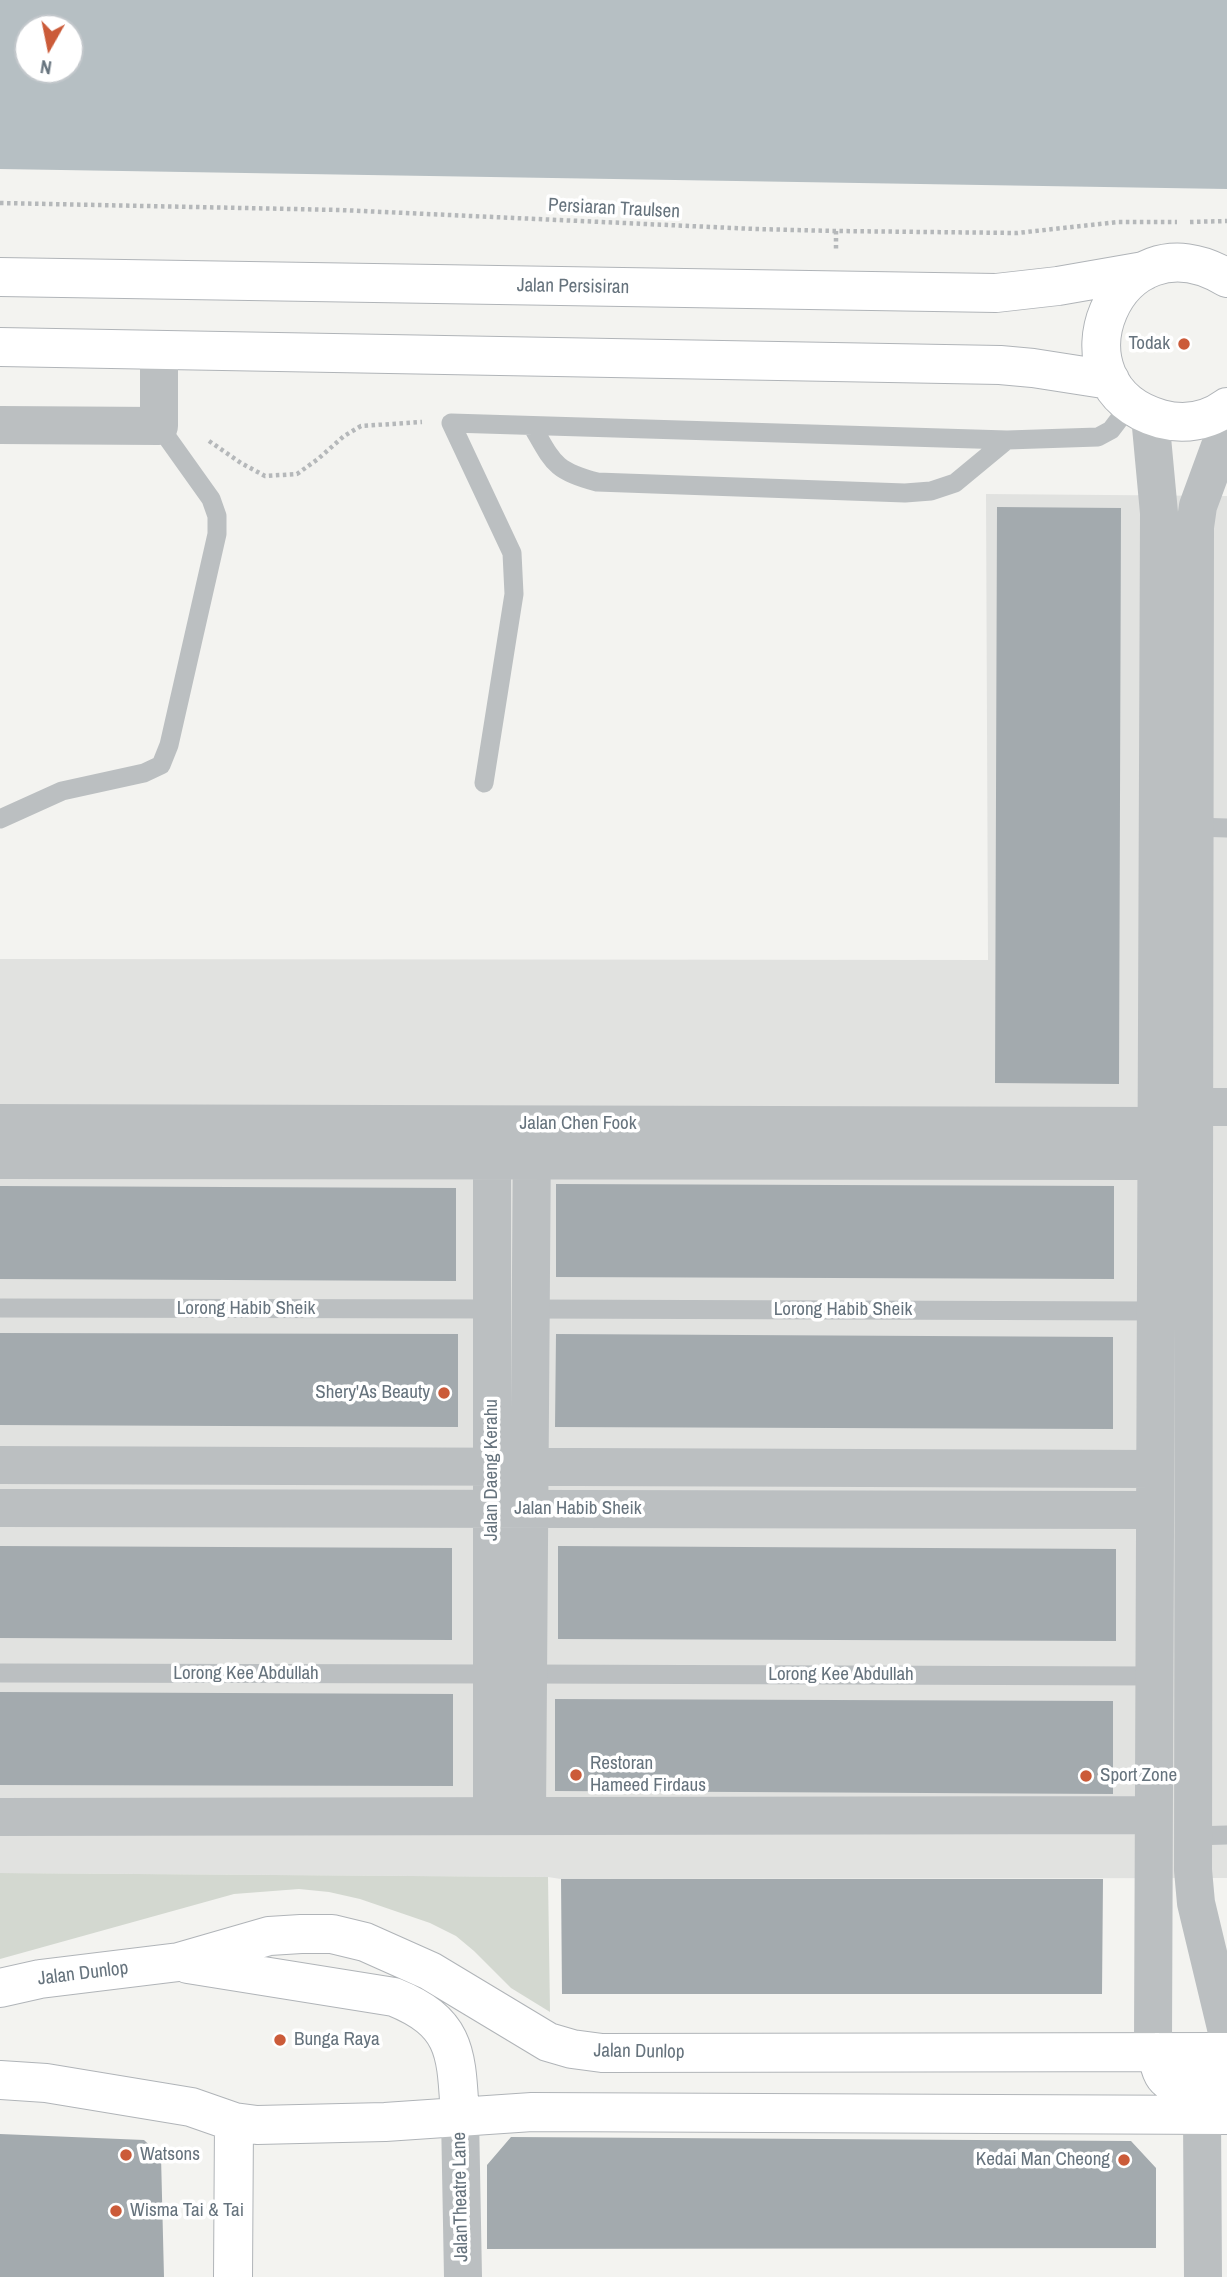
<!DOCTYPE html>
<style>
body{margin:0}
#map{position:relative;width:1227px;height:2277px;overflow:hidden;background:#f3f3f0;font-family:"Archivo Narrow",sans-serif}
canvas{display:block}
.north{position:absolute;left:14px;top:14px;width:70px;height:70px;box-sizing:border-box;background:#fff;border:2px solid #c2c7cb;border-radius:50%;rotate:189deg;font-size:19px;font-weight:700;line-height:28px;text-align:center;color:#66737d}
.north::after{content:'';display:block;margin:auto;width:24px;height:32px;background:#cb5b39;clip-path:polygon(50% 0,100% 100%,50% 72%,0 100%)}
</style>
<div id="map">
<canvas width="1227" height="2277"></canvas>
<div class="north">N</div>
</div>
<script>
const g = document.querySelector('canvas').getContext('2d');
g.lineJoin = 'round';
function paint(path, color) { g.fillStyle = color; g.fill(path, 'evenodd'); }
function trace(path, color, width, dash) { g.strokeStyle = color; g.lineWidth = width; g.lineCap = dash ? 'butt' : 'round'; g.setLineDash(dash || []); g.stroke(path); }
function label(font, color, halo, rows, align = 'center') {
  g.font = font + ' "Archivo Narrow",sans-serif'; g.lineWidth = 7; g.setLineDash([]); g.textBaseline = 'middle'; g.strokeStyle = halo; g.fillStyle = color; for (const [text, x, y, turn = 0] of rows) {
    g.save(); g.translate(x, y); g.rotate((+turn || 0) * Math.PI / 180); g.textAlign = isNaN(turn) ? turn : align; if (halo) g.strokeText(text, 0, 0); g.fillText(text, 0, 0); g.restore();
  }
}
paint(new Path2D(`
 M986,494L1227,496V1878L561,1879L548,1877L0,1873V959L988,960Z`), '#e1e2e0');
paint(new Path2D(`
 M0,1873L548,1877L550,2012L511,1988L474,1951L456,1936L430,1923L360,1899L329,1892L299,1889L234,1894L0,1959Z`), '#d3d8d0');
paint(new Path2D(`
 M0,0H1227V189L0,169ZM28,28H70V70H28Z`), '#b6bfc3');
paint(new Path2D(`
 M997,507L1121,508L1119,1084L995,1083Z
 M556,1184L1114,1186V1279L556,1277Z
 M0,1186L456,1188V1281L0,1279Z
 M0,1333L458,1334V1427L0,1425Z
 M556,1334L1113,1337V1429L555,1427Z
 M0,1546L452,1548V1640L0,1638Z
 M558,1546L1116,1549V1641L558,1639Z
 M0,1692L453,1694V1786L0,1785Z
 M555,1699L1113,1701V1794L555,1791Z
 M561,1879H1103L1102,1994H562Z
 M0,2134L144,2140L161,2156L164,2277H0Z
 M511,2137L1131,2141L1156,2168V2248L487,2249V2165Z`), '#a3aaae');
const secondary = new Path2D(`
 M0,277L996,293L1058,286L1144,271
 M1227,278C1115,210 1045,387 1161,419C1184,425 1208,421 1227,407
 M0,347L1000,365L1033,368L1110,380
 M188,1964L394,1997C458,2023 456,2054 460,2116
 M0,1988L40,1979L179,1962L269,1936L301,1934H332L365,1942L430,1971L548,2042L572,2049L602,2053L1227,2052
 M1157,2052C1158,2059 1159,2067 1163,2074C1173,2092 1209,2087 1227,2087
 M0,2080L46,2083L191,2107L234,2122L257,2125L385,2122L532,2112L1227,2115
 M233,2277L234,2122`);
trace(secondary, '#b0b4b8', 40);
trace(new Path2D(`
 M0,203L340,210L755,229L836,231L1017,233L1118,222H1177
 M1190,222L1227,221
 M836,231V251
 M209,441L241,463L265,476L297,474L318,459L344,436L361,426L422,422`), '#b5b8ba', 4.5, [3.5, 3.5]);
trace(new Path2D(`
 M532,426C553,462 554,471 597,482L905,493L931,491L955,483L1007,440
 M484,783L514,594L512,553L451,423L1007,440L1098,437L1111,430L1130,405
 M0,819L62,791L144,773L161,765L169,745L217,534V516L211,499L159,426
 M1195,827L1227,828
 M0,1308L492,1309
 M531,1309L1156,1311
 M0,1673L492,1674
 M528,1674L1154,1676
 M1193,1836L1227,1835`), '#bbbfc1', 19);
trace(new Path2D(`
 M1150,416L1159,513L1153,2043L1157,2052
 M0,425L159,426V350
 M1227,427L1198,506L1195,527L1193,1870L1196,1903L1227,2032
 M1195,1107H1227
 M0,1123L1157,1126
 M492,1135V1816
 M0,1160L1156,1161
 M0,1465L1155,1469
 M0,1508L1155,1510
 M527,1815L532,1136
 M0,1817L1153,1815
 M460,2116L463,2277
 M1202,2116L1203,2277`), '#bbbfc1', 38);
trace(secondary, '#fff', 38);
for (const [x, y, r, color] of [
 [1184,344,7,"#cb5b39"],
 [444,1393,7,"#cb5b39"],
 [576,1775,7,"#cb5b39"],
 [1086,1776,7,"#cb5b39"],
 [280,2040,7,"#cb5b39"],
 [126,2155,7,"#cb5b39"],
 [1124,2160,7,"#cb5b39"],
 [116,2211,7,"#cb5b39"]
]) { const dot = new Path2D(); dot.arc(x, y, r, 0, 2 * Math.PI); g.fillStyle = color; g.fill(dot); trace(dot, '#fff', 2.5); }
label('19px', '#66737d', '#fff', [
 ["Persiaran Traulsen",614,209,3],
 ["Jalan Persisiran",573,287,1],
 ["Jalan Chen Fook",578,1124],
 ["Lorong Habib Sheik",246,1309],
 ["Lorong Habib Sheik",843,1310],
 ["Jalan Daeng Kerahu",492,1470,-90],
 ["Jalan Habib Sheik",578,1509],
 ["Lorong Kee Abdullah",246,1674],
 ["Lorong Kee Abdullah",841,1675],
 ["Jalan Dunlop",83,1974,-7],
 ["Jalan Dunlop",639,2052,1],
 ["JalanTheatre Lane",461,2197,-91]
]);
label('19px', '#66737d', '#fff', [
 ["Todak",1170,344,"right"],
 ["Shery'As Beauty",430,1393,"right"],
 ["Restoran",590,1764],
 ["Hameed Firdaus",590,1786],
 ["Sport Zone",1100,1776],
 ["Bunga Raya",294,2040],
 ["Watsons",140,2155],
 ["Kedai Man Cheong",1110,2160,"right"],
 ["Wisma Tai & Tai",130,2211]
], 'left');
</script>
